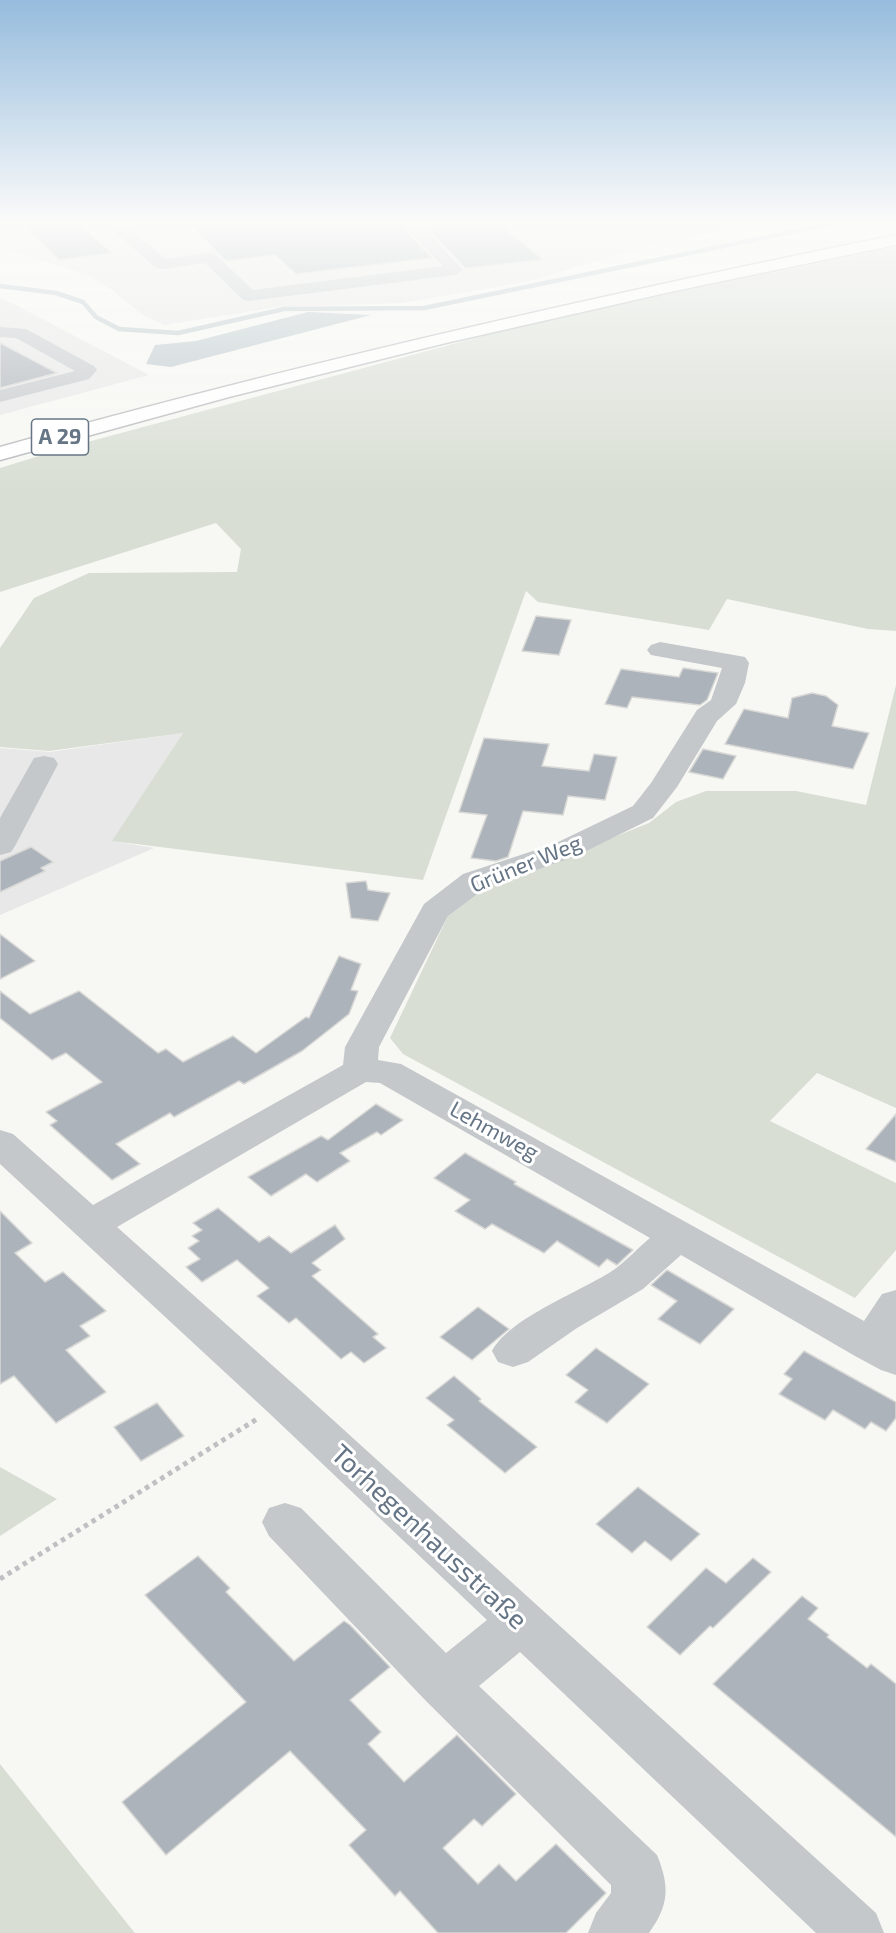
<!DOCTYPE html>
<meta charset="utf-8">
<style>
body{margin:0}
canvas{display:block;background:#f7f7f3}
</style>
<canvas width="896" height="1933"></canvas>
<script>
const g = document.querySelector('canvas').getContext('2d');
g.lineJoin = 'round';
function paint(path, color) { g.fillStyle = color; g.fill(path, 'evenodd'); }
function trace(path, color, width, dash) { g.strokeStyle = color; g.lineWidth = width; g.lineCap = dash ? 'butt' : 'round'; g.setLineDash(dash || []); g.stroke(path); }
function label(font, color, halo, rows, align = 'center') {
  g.font = font + ' "Exo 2",sans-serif'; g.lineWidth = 6; g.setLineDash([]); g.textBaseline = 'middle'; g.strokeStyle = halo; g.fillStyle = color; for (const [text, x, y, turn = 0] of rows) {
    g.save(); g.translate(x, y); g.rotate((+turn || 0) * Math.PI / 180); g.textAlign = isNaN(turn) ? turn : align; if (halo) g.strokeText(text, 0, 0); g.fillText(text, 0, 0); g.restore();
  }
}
paint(new Path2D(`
 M0,222H776L656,243L530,281L402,303L278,307L164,325L143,315L112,290L90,276L0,247Z
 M0,298L12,303L149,375L0,415Z
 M183,733L113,841L154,848L0,915V748L50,752Z`), '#e7e8e7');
paint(new Path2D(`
 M896,247V631L868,629L727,599L709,630L538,602L526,591L423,880L112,841L183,733L49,751L0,747V648L34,598L89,573L237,572L241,549L216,523L0,592V468L65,448L539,321Z
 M896,685V1108L817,1073L770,1121L896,1183V1250L855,1298L403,1054L390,1038L448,916L477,887L554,861L649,823L676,802L706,791H796L866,805Z
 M0,1467L57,1499L0,1536Z
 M0,1764L134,1932L135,1933H0Z`), '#d8ded4');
paint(new Path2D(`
 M308,312L371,315L171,367L146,364L155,345L196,341Z`), '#bcc8cc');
trace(new Path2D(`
 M0,286L56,293L83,302L96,317L119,329L178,333L284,309L424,308L840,222`), '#bcc8cc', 4.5);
const building = new Path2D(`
 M21,222H76L112,253L59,260Z
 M188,222H398L432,258L296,274L275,255L226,261Z
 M421,222H497L543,260L465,268Z
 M0,343L57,373L0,388Z
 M536,616L571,620L559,655L522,651Z
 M683,668L718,673L707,700L700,705L632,697L627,708L605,704L621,669L679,677Z
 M812,693L826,696L838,705L832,726L869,733L853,769L725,744L744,709L788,718L792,698Z
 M484,738L549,744L542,766L589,771L594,754L617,757L605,800L568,796L563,815L523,811L508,857L496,861L471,858L487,815L459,812Z
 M703,749L736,756L723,779L689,772Z
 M31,847L53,862L41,868L45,871L0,892V861Z
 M366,881L368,890L390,893L378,921L351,918L346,883Z
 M0,934L35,961L0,979Z
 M339,956L361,964L351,990L358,991L349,1014L302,1051L244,1084L239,1081L174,1117L170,1113L116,1144L140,1164L112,1180L50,1125L57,1121L46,1112L102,1082L66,1053L52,1060L0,1018V991L30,1014L79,991L158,1053L166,1049L183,1062L233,1036L256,1053L306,1017L309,1018Z
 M376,1104L403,1120L381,1135L377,1132L340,1153L350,1161L317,1182L306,1174L271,1196L248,1177L321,1136L328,1140Z
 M896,1114V1162L866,1149Z
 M465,1153L516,1182L514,1184L633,1250L617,1265L607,1259L599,1267L557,1241L544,1253L492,1224L485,1229L455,1211L470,1200L434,1178Z
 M218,1208L259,1242L269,1236L291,1253L335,1225L345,1239L312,1263L321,1270L312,1276L378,1334L373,1337L386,1348L364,1363L351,1352L341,1359L296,1318L289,1323L257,1296L269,1288L237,1260L202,1282L186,1267L200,1259L188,1248L199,1241L192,1236L202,1230L193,1223Z
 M0,1211L32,1243L15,1253L45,1282L63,1272L106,1311L80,1326L90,1336L66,1350L106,1392L56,1423L14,1376L0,1384Z
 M667,1270L734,1309L700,1344L658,1319L677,1301L651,1285Z
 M478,1307L509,1329L472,1360L440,1337Z
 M596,1348L649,1384L607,1423L575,1402L588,1390L566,1375Z
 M804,1351L896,1402V1418L886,1431L871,1422L865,1429L833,1410L825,1420L779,1394L792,1379L784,1374Z
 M454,1376L481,1399L479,1401L537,1447L505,1473L447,1425L454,1420L426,1398Z
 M157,1403L184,1436L141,1461L114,1427Z
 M638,1487L700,1534L671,1561L645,1541L632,1553L596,1524Z
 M198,1556L230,1588L226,1592L294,1661L344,1621L350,1625L390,1667L350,1700L381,1732L368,1744L404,1782L457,1735L516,1794L482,1826L474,1819L443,1848L478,1884L499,1864L516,1881L556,1844L606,1893L566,1933H438L400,1891L395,1896L349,1845L366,1830L290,1751L166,1855L122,1802L246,1702L145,1595Z
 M753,1558L771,1572L713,1628L710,1626L680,1655L647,1627L706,1568L726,1583Z
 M802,1596L818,1608L808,1619L829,1635L827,1637L867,1668L871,1664L896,1684V1837L713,1684Z`);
paint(building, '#acb3ba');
trace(building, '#d8d8d6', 1.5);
const highway = new Path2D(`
 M896,235V245L670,292L446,343L229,397L0,460V447C296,364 595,296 896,235Z`);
trace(highway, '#b7babd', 3);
trace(new Path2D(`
 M0,1579L257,1419`), '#bec0c2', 5, [4.5, 4.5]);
paint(new Path2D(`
 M103,222H121L166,259L209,253L215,254L253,290L443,266L400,222H418L463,270L455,275L249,301L243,300L205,263L162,269L156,268Z
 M651,222H716L714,225C698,229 664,235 651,222Z
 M0,327L26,329L94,366L97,370L89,379L0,402V390L75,371L16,338L0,337Z
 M660,642L745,657L749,663L745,683L736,704L717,721L677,787L653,818L576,856L485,888L448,916L379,1047L378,1060L401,1064L864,1321L882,1294L896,1290V1375L881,1370L855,1356L681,1255L643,1289L577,1328L528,1362L513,1367L498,1362L492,1351C510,1317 583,1291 615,1269C627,1260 638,1248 650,1238L380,1083L366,1082L117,1227L300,1390L876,1913L884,1933H816L520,1652L479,1686L657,1855C670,1887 669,1905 649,1933H588L596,1913L611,1893V1885L426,1701L269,1536L262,1522L269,1508L285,1503L301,1508L446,1653L487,1620L270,1414L0,1164V1130L13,1134L93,1205L343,1065L345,1047L424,904L463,874L554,844L633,806L651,783L697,710L711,700L722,668L651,655L647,650L651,645Z
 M44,756L54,758L58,764L15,846L11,852L0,855V818L34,758Z`), '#c4c8cb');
paint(highway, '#fff');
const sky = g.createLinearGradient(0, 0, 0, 493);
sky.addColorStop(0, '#96bcdd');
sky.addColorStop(0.45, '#fbfbfa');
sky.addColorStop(1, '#fbfbfa00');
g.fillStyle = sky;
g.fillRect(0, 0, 896, 493);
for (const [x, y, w] of [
 [60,437,57]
]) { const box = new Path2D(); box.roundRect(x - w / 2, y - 18, w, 36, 4.5); g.fillStyle = '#fff'; g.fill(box); trace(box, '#657585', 1.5); }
label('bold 21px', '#657585', null, [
 ["A 29",60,437]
]);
label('22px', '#657585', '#fff', [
 ["Grüner Weg",526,864,-22],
 ["Lehmweg",494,1131,29]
]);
label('27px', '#657585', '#fff', [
 ["Torhegenhausstraße",429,1537,43]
]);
</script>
